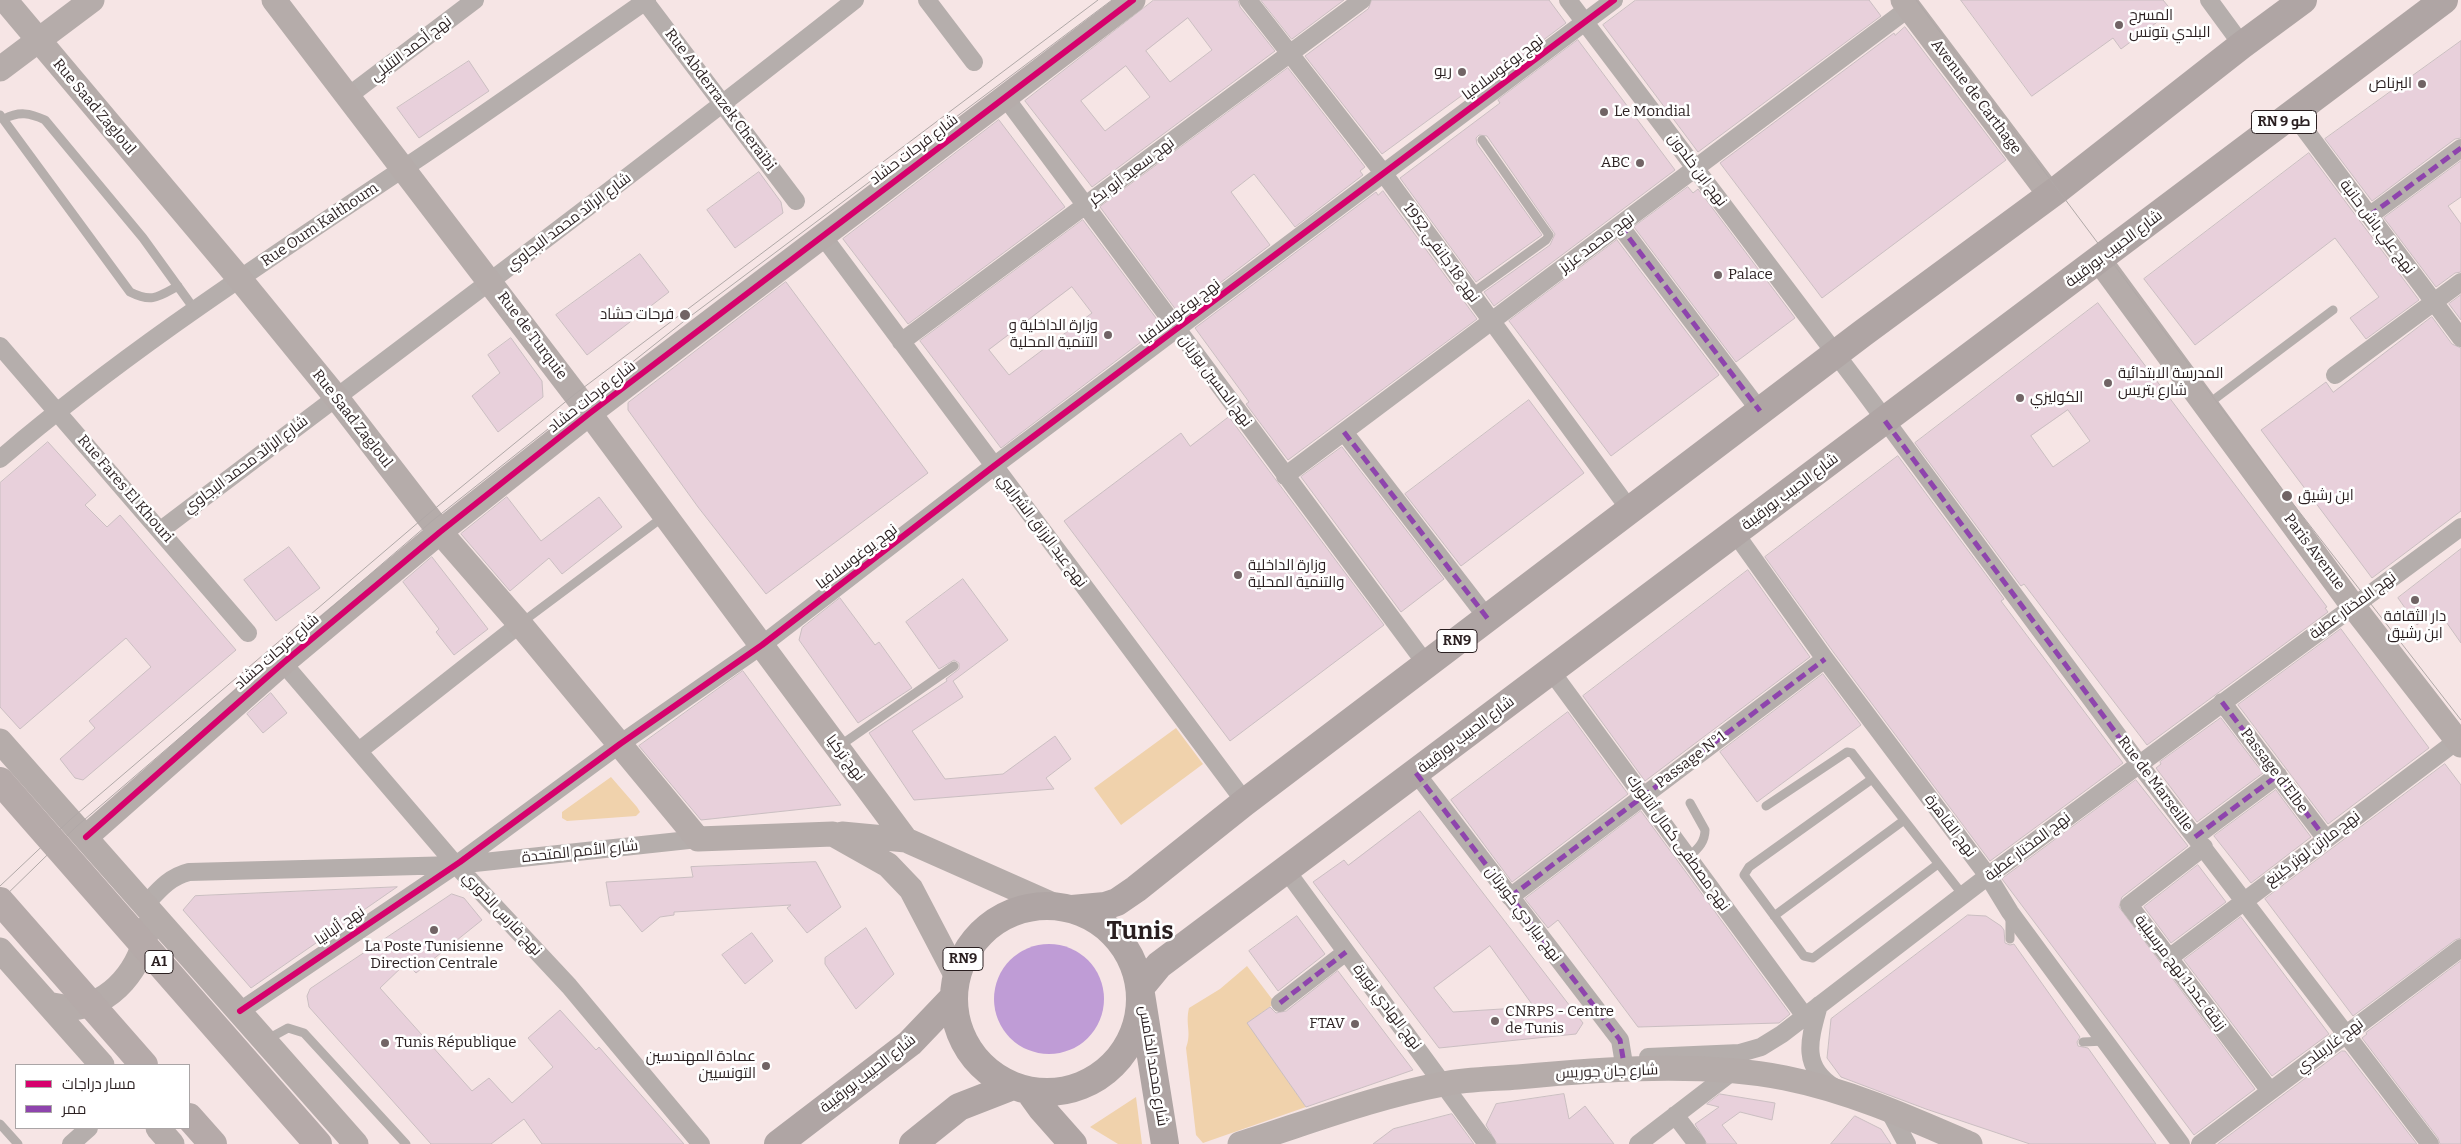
<!DOCTYPE html>
<meta charset="utf-8">
<style>
body{margin:0}
#map{position:relative;width:2461px;height:1144px;overflow:hidden;background:#f6e5e5;font-family:Bitter,Cairo,serif}
canvas{display:block}
.legend{position:absolute;left:15px;top:1064px;width:175px;height:65px;box-sizing:border-box;background:#fff;border:1px solid #aaa5a6;margin:0;padding:6px 9px;list-style:none;font-size:15px;color:#2a1f20}
.legend li{display:flex;align-items:center;gap:10px;height:25px}
.legend b{width:25px;border:1px solid #aaa5a6}
</style>
<div id="map">
<canvas width="2461" height="1144"></canvas>
<ul class="legend">
<li><b style="height:6px;background:#d6006c"></b>مسار دراجات</li>
<li><b style="height:6px;background:#8e44ad"></b>ممر</li>
</ul>
</div>
<script>
const g = document.querySelector('canvas').getContext('2d');
g.lineJoin = 'round';
function paint(path, color) { g.fillStyle = color; g.fill(path, 'evenodd'); }
function trace(path, color, width, dash) { g.strokeStyle = color; g.lineWidth = width; g.lineCap = dash ? 'butt' : 'round'; g.setLineDash(dash || []); g.stroke(path); }
function label(font, color, halo, rows, align = 'center') {
  g.font = font + ' Bitter,Cairo,serif'; g.lineWidth = 5; g.setLineDash([]); g.textBaseline = 'middle'; g.strokeStyle = halo; g.fillStyle = color; for (const [text, x, y, turn = 0] of rows) {
    g.save(); g.translate(x, y); g.rotate((+turn || 0) * Math.PI / 180); g.textAlign = isNaN(turn) ? turn : align; if (halo) g.strokeText(text, 0, 0); g.fillText(text, 0, 0); g.restore();
  }
}
paint(new Path2D(`
 M1176,728L1203,764L1121,825L1094,788Z
 M611,777L637,807L640,812L636,816L567,821L562,818V812Z
 M1247,966L1275,1003L1248,1023L1306,1107L1203,1143L1196,1135L1186,1048C1192,1032 1185,1025 1189,1008L1220,989Z
 M1136,1097L1142,1144H1118L1090,1127Z`), '#f0d2ac');
paint(new Path2D(`
 M994 999a55 55 0 1 1 110 0a55 55 0 1 1-110 0Z`), '#bf9cd6');
const building = new Path2D(`
 M1154,0H1238L1240,7L1275,51L1092,187L1025,101ZM1188,18L1212,50L1170,82L1146,51ZM1126,66L1150,97L1105,131L1081,101Z
 M1261,0H1344L1292,39Z
 M1372,0H1549L1566,23L1486,83L1483,80L1382,154L1305,56L1368,9Z
 M1636,0H1869L1881,16L1698,152L1603,25Z
 M1961,0H2163L2172,11L2121,49L2113,38L2032,96Z
 M1905,27L2006,160L1822,298L1720,163L1894,33L1895,35Z
 M1578,40L1675,170L1494,306L1484,292L1550,245L1555,234L1487,136L1479,135L1476,138L1477,144L1542,235L1476,282L1400,178L1500,103L1498,100Z
 M2461,41V138L2455,139L2372,201L2325,139Z
 M469,61L489,91L419,138L397,108Z
 M1288,68L1365,167L1360,171L1363,175L1295,227L1254,174L1231,192L1270,245L1179,314L1100,207Z
 M999,120L1065,207L908,324L843,239Z
 M2309,153L2419,300L2366,339L2350,318L2379,297L2335,238L2195,345L2144,279Z
 M2461,161V197L2448,206L2461,224V272L2455,273L2436,287L2384,218Z
 M759,172L781,202L783,213L735,248L707,210Z
 M1688,187L1693,193L1698,189L1795,318L1736,362L1634,227Z
 M1383,191L1477,319L1288,460L1246,404L1249,402L1195,328L1376,192L1378,195Z
 M1083,220L1162,326L1001,448L920,341ZM1072,287L1092,313L1009,375L989,350Z
 M1617,240L1719,375L1611,456L1509,321Z
 M640,254L669,292L587,355L556,315Z
 M786,282L928,473L766,594L698,507L628,410V403Z
 M2461,295V320L2449,304Z
 M2098,303L2327,607L2325,608L2328,612L2147,745L2024,584L2021,586L1915,443ZM2068,410L2090,441L2053,467L2031,436Z
 M2432,317L2452,344L2461,348V511L2372,578L2261,430L2326,382L2333,392Z
 M511,338L542,381L543,397L498,432L472,396L500,373L488,355Z
 M1529,400L1584,473L1461,566L1405,494Z
 M1229,417L1384,625L1230,741L1064,521L1181,433L1190,446Z
 M48,442L96,495L85,505L107,527L120,515L236,650L83,780L75,778L60,759L95,728L89,721L151,667L126,638L20,729L0,707V483Z
 M1342,447L1444,579L1401,612L1301,477Z
 M1898,456L2004,599L2001,601L2123,763L1990,861L1834,653L1765,557Z
 M507,497L541,541L599,497L622,527L562,574L549,558L510,591L461,534Z
 M289,547L320,588L276,621L244,580Z
 M2461,549V643L2437,609L2417,625L2398,598Z
 M432,557L488,629L454,655L436,632L439,629L403,582Z
 M1748,570L1810,657L1645,781L1583,696Z
 M963,579L1008,640L953,681L963,697L912,731L945,779L1003,774L1055,736L1071,759L1046,778L1054,789L914,800L869,733L947,681L946,679L959,669V663L954,660L939,669L906,622Z
 M840,598L875,645L879,642L912,688L858,723L799,640L802,628Z
 M2341,629L2429,748L2328,824L2238,705Z
 M743,671L841,805L701,820L639,746Z
 M1823,674L1861,725L1757,802L1720,752Z
 M271,693L287,713L263,733L247,714Z
 M1568,712L1628,794L1512,882L1451,800Z
 M2221,718L2263,773L2197,822L2156,768L2161,764L2160,762Z
 M2445,764L2461,785V938L2455,940L2353,1016L2265,899Z
 M2136,780L2188,846L2122,897L2119,907L2255,1089L2194,1135L2002,879Z
 M2276,790L2311,837L2251,883L2214,836Z
 M1420,811L1583,1023L1576,1034L1439,1048L1313,882L1344,860L1348,865ZM1490,946L1534,1007L1453,1012L1434,988Z
 M1641,811L1790,1014L1779,1023L1638,1027L1558,920L1548,928L1525,899Z
 M816,862L841,907L807,933L787,908L791,905L674,912V915L660,917L642,932L620,905L610,906L606,882L693,877L691,867Z
 M2198,865L2226,902L2171,943L2144,907Z
 M397,887L251,988L183,910L195,896Z
 M452,894L464,898L482,920L416,973L406,963L380,988L472,1091L489,1078L512,1103L553,1067L528,1038L560,1010L596,1050L599,1047L684,1144H542L524,1119L491,1144H431L309,1007L307,996L310,989Z
 M1968,915L1986,916L2001,926L2004,930L2005,943L2010,945L2014,944L2080,1037L2077,1042L2078,1046L2088,1048L2156,1144H2030L1926,1109L1841,1077L1827,1058L1831,1019Z
 M1297,916L1325,954L1278,991L1249,951Z
 M2241,917L2329,1034L2272,1076L2184,960Z
 M866,928L894,974L856,1009L825,964V958Z
 M752,933L773,961L745,984L722,955Z
 M2461,961V1144H2440L2438,1138L2362,1038L2367,1034L2366,1033Z
 M1338,971L1413,1070L1306,1107L1247,1023L1270,1007L1276,1013L1286,1011Z
 M2342,1051H2345L2417,1144H2218Z
 M1564,1094L1569,1119L1585,1106L1614,1144H1497L1486,1125L1496,1104Z
 M1720,1094L1775,1103L1772,1120L1740,1112L1722,1125L1737,1144H1707L1695,1124L1719,1107L1707,1104Z
 M1452,1114L1474,1144H1373L1393,1129Z
 M1855,1116L1881,1129L1891,1144H1831Z`);
paint(building, '#e8d0db');
trace(building, '#cabec1', 1);
trace(new Path2D(`
 M0,115L130,292C152,303 158,297 178,286
 M4,119C19,111 30,113 45,120L143,238L195,310
 M1471,294L1546,240L1549,235L1482,140
 M2208,404L2333,310
 M521,623L663,517
 M838,747L954,666
 M1766,806L1847,752L1852,753L1872,779
 M1688,858C1697,849 1705,843 1705,830L1690,803
 M1938,864L1813,958L1804,956L1744,875L1749,867L1872,779L1963,895
 M1774,916L1903,821
 M2010,939V917
 M266,1040L288,1028L304,1033L406,1144
 M2083,1042L2105,1041
 M0,1124L18,1144`), '#b5aeac', 9);
trace(new Path2D(`
 M644,0L796,201
 M927,0L974,62
 M1248,0L1384,174L1630,510
 M1568,0L1863,390L2139,764L2430,1144
 M2209,0L2242,45
 M347,97L475,0
 M1005,97L1426,664
 M2294,115L2461,338
 M2369,216L2461,148
 M1620,226L1760,411
 M822,235L1245,802
 M901,342L1362,0
 M0,346L248,633
 M2335,375L2461,282
 M1344,432L1488,619
 M0,459C125,352 264,262 401,170C484,115 565,57 647,0
 M1285,476L1909,8
 M161,530C393,354 626,181 855,0
 M1735,533L1825,659L1988,876L2010,912L2181,1144
 M283,663L456,865L569,986L701,1144
 M1551,671L1804,1015
 M2222,702L2326,839
 M360,750L520,624
 M1416,773L1620,1040L1623,1058
 M2195,837L2278,775
 M2204,847L2129,905L2270,1091
 M1286,870L1487,1144
 M1510,897L1825,659
 M145,905C159,890 169,877 189,872L456,865L698,839
 M2169,958L2458,740
 M1280,1003L1346,952
 M1819,1005C1810,1038 1800,1066 1834,1087
 M240,1011L460,862L620,744L762,645L994,466L1614,0
 M1648,1057L1740,1053L1761,1047L1782,1034L1988,876L2461,527
 M1888,1109L1907,1144
 M1675,1115L1697,1144
 M71,1144L89,1128
 M1638,1144L1733,1071
 M2200,1144L2461,948`), '#b5aeac', 18);
trace(new Path2D(`
 M5,0L239,278L336,397L440,532L520,624L698,839L833,834L888,865L911,889L956,975
 M274,0L575,394L906,840
 M1903,0L2050,195
 M0,69L92,0
 M2099,260L2353,606L2461,745
 M0,741L356,1144
 M842,834L906,840L1055,906
 M86,837L283,663L440,532L590,413L1133,0
 M0,950L102,1065
 M48,1004C55,1005 64,1008 71,1008C113,1005 142,967 147,928
 M158,1128L172,1144
 M1240,1144C1307,1123 1374,1097 1443,1084C1467,1079 1493,1079 1518,1077C1602,1069 1703,1062 1785,1078C1850,1091 1910,1118 1970,1144`), '#b5acaa', 25);
trace(new Path2D(`
 M954 999a93 93 0 1 1 186 0a93 93 0 1 1-186 0Z
 M1072,909L1105,906L1117,902L1136,889L1245,802L1863,333L2057,190L2242,45L2303,0
 M1029,1091L1042,1109L1073,1144
 M778,1144L910,1043L953,998
 M913,1144L959,1107L1013,1086
 M1165,1144L1140,988L1159,965L2444,0`), '#afa5a4', 28);
trace(new Path2D(`
 M189,1117L213,1144`), '#b5aaa9', 28);
trace(new Path2D(`
 M1916,0L2287,496L2461,720
 M0,886L71,819L427,515L575,394L1098,0
 M0,901L77,826L432,521L688,318L1112,0`), '#b0a8a7', 1);
trace(new Path2D(`
 M0,781L318,1144
 M0,901L144,1065`), '#b5aaa9', 28);
trace(new Path2D(`
 M2369,216L2461,148
 M1620,226L1760,411
 M1885,421L2139,764
 M1344,432L1488,619
 M2222,702L2326,839
 M1416,773L1620,1040L1623,1058
 M2195,837L2278,775
 M1510,897L1825,659
 M1280,1003L1346,952`), '#8e44ad', 5, [10, 5]);
trace(new Path2D(`
 M86,837L283,663L440,532L590,413L1133,0
 M240,1011L460,862L620,744L762,645L994,466L1614,0`), '#d6006c', 6);
for (const [x, y, r, color] of [
 [2119,25,5,"#716465"],
 [1462,72,5,"#716465"],
 [2422,84,5,"#716465"],
 [1604,112,5,"#716465"],
 [1640,163,5,"#716465"],
 [1718,275,5,"#716465"],
 [685,315,6,"#716465"],
 [1108,335,5,"#716465"],
 [2108,383,5,"#716465"],
 [2020,398,5,"#716465"],
 [2287,496,6,"#716465"],
 [1238,575,5,"#716465"],
 [2415,600,5,"#716465"],
 [434,930,5,"#716465"],
 [1495,1021,5,"#716465"],
 [1355,1024,5,"#716465"],
 [385,1043,5,"#716465"],
 [766,1066,5,"#716465"]
]) { const dot = new Path2D(); dot.arc(x, y, r, 0, 2 * Math.PI); g.fillStyle = color; g.fill(dot); trace(dot, '#fff', 2); }
for (const [x, y, w] of [
 [2284,122,65],
 [1457,641,40],
 [963,959,40],
 [159,962,28]
]) { const box = new Path2D(); box.roundRect(x - w / 2, y - 11.5, w, 23, 4); g.fillStyle = '#fff'; g.fill(box); trace(box, '#2a1f20', 1); }
label('bold 14px', '#2a1f20', null, [
 ["RN 9 طو",2284,122],
 ["RN9",1457,641],
 ["RN9",963,959],
 ["A1",159,962]
]);
label('15px', '#2a1f20', '#fff', [
 ["المسرح",2129,16],
 ["البلدي بتونس",2129,33],
 ["ريو",1452,72,"right"],
 ["البرناص",2412,84,"right"],
 ["Le Mondial",1614,112],
 ["ABC",1630,163,"right"],
 ["Palace",1728,275],
 ["فرحات حشاد",674,315,"right"],
 ["وزارة الداخلية و",1098,326,"right"],
 ["التنمية المحلية",1098,343,"right"],
 ["المدرسة الابتدائية",2118,374],
 ["شارع بتريس",2118,391],
 ["الكوليزي",2030,398],
 ["ابن رشيق",2298,496],
 ["وزارة الداخلية",1248,566],
 ["والتنمية المحلية",1248,583],
 ["دار الثقافة",2415,617,"center"],
 ["ابن رشيق",2415,634,"center"],
 ["La Poste Tunisienne",434,947,"center"],
 ["Direction Centrale",434,964,"center"],
 ["CNRPS - Centre",1505,1012],
 ["de Tunis",1505,1029],
 ["FTAV",1345,1024,"right"],
 ["Tunis République",395,1043],
 ["عمادة المهندسين",756,1057,"right"],
 ["التونسيين",756,1074,"right"]
], 'left');
label('15px', '#2a1f20', '#fff', [
 ["نهج أحمد التليلي",411,49,-37],
 ["نهج يوغوسلافيا",1503,68,-37],
 ["Avenue de Carthage",1976,97,53],
 ["Rue Abderrazek Cheraïbi",720,100,53],
 ["Rue Saad Zagloul",94,107,50],
 ["شارع فرحات حشاد",914,150,-37],
 ["نهج ابن خلدون",1697,170,53],
 ["نهج سعيد أبو بكر",1132,172,-37],
 ["شارع الرائد محمد البجاوي",569,222,-37],
 ["Rue Oum Kalthoum",320,225,-34],
 ["نهج علي باش حانبة",2377,227,53],
 ["نهج محمد عزيز",1597,243,-37],
 ["شارع الحبيب بورقيبة",2114,249,-37],
 ["نهج 18 جانفي 1952",1441,253,54],
 ["نهج يوغوسلافيا",1180,312,-37],
 ["Rue de Turquie",532,336,53],
 ["نهج الحسين بوزيان",1215,381,53],
 ["شارع فرحات حشاد",592,397,-38],
 ["Rue Saad Zagloul",352,419,52],
 ["شارع الرائد محمد البجاوي",246,465,-37],
 ["Rue Fares El Khouri",125,489,49],
 ["شارع الحبيب بورقيبة",1790,492,-37],
 ["نهج عبد الرزاق الشرايبي",1042,531,53],
 ["Paris Avenue",2314,552,53],
 ["نهج يوغوسلافيا",857,557,-37],
 ["نهج المختار عطية",2353,606,-36],
 ["شارع فرحات حشاد",277,652,-41],
 ["شارع الحبيب بورقيبة",1466,735,-37],
 ["نهج تركيا",845,758,53],
 ["Passage N°1",1691,760,-37],
 ["Passage d'Elbe",2274,771,53],
 ["Rue de Marseille",2155,784,53],
 ["نهج القاهرة",1950,826,53],
 ["نهج مصطفى كمال أتاتورك",1678,843,54],
 ["نهج المختار عطية",2028,847,-37],
 ["نهج مارتن لوثر كينغ",2313,849,-37],
 ["شارع الأمم المتحدة",580,852,-6],
 ["نهج فارس الخوري",502,914,47],
 ["نهج بيار دي كوبرتان",1523,914,53],
 ["نهج ألبانيا",340,926,-34],
 ["زنقة عدد 1 نهج مرسيلية",2180,973,53],
 ["نهج الهادي نويرة",1387,1007,53],
 ["نهج غاريبلدي",2330,1046,-37],
 ["شارع محمد الخامس",1153,1066,81],
 ["شارع جان جوريس",1607,1072,-2],
 ["شارع الحبيب بورقيبة",868,1074,-38]
]);
label('bold 25px', '#2a1f20', '#fff', [
 ["Tunis",1140,932]
]);
</script>
